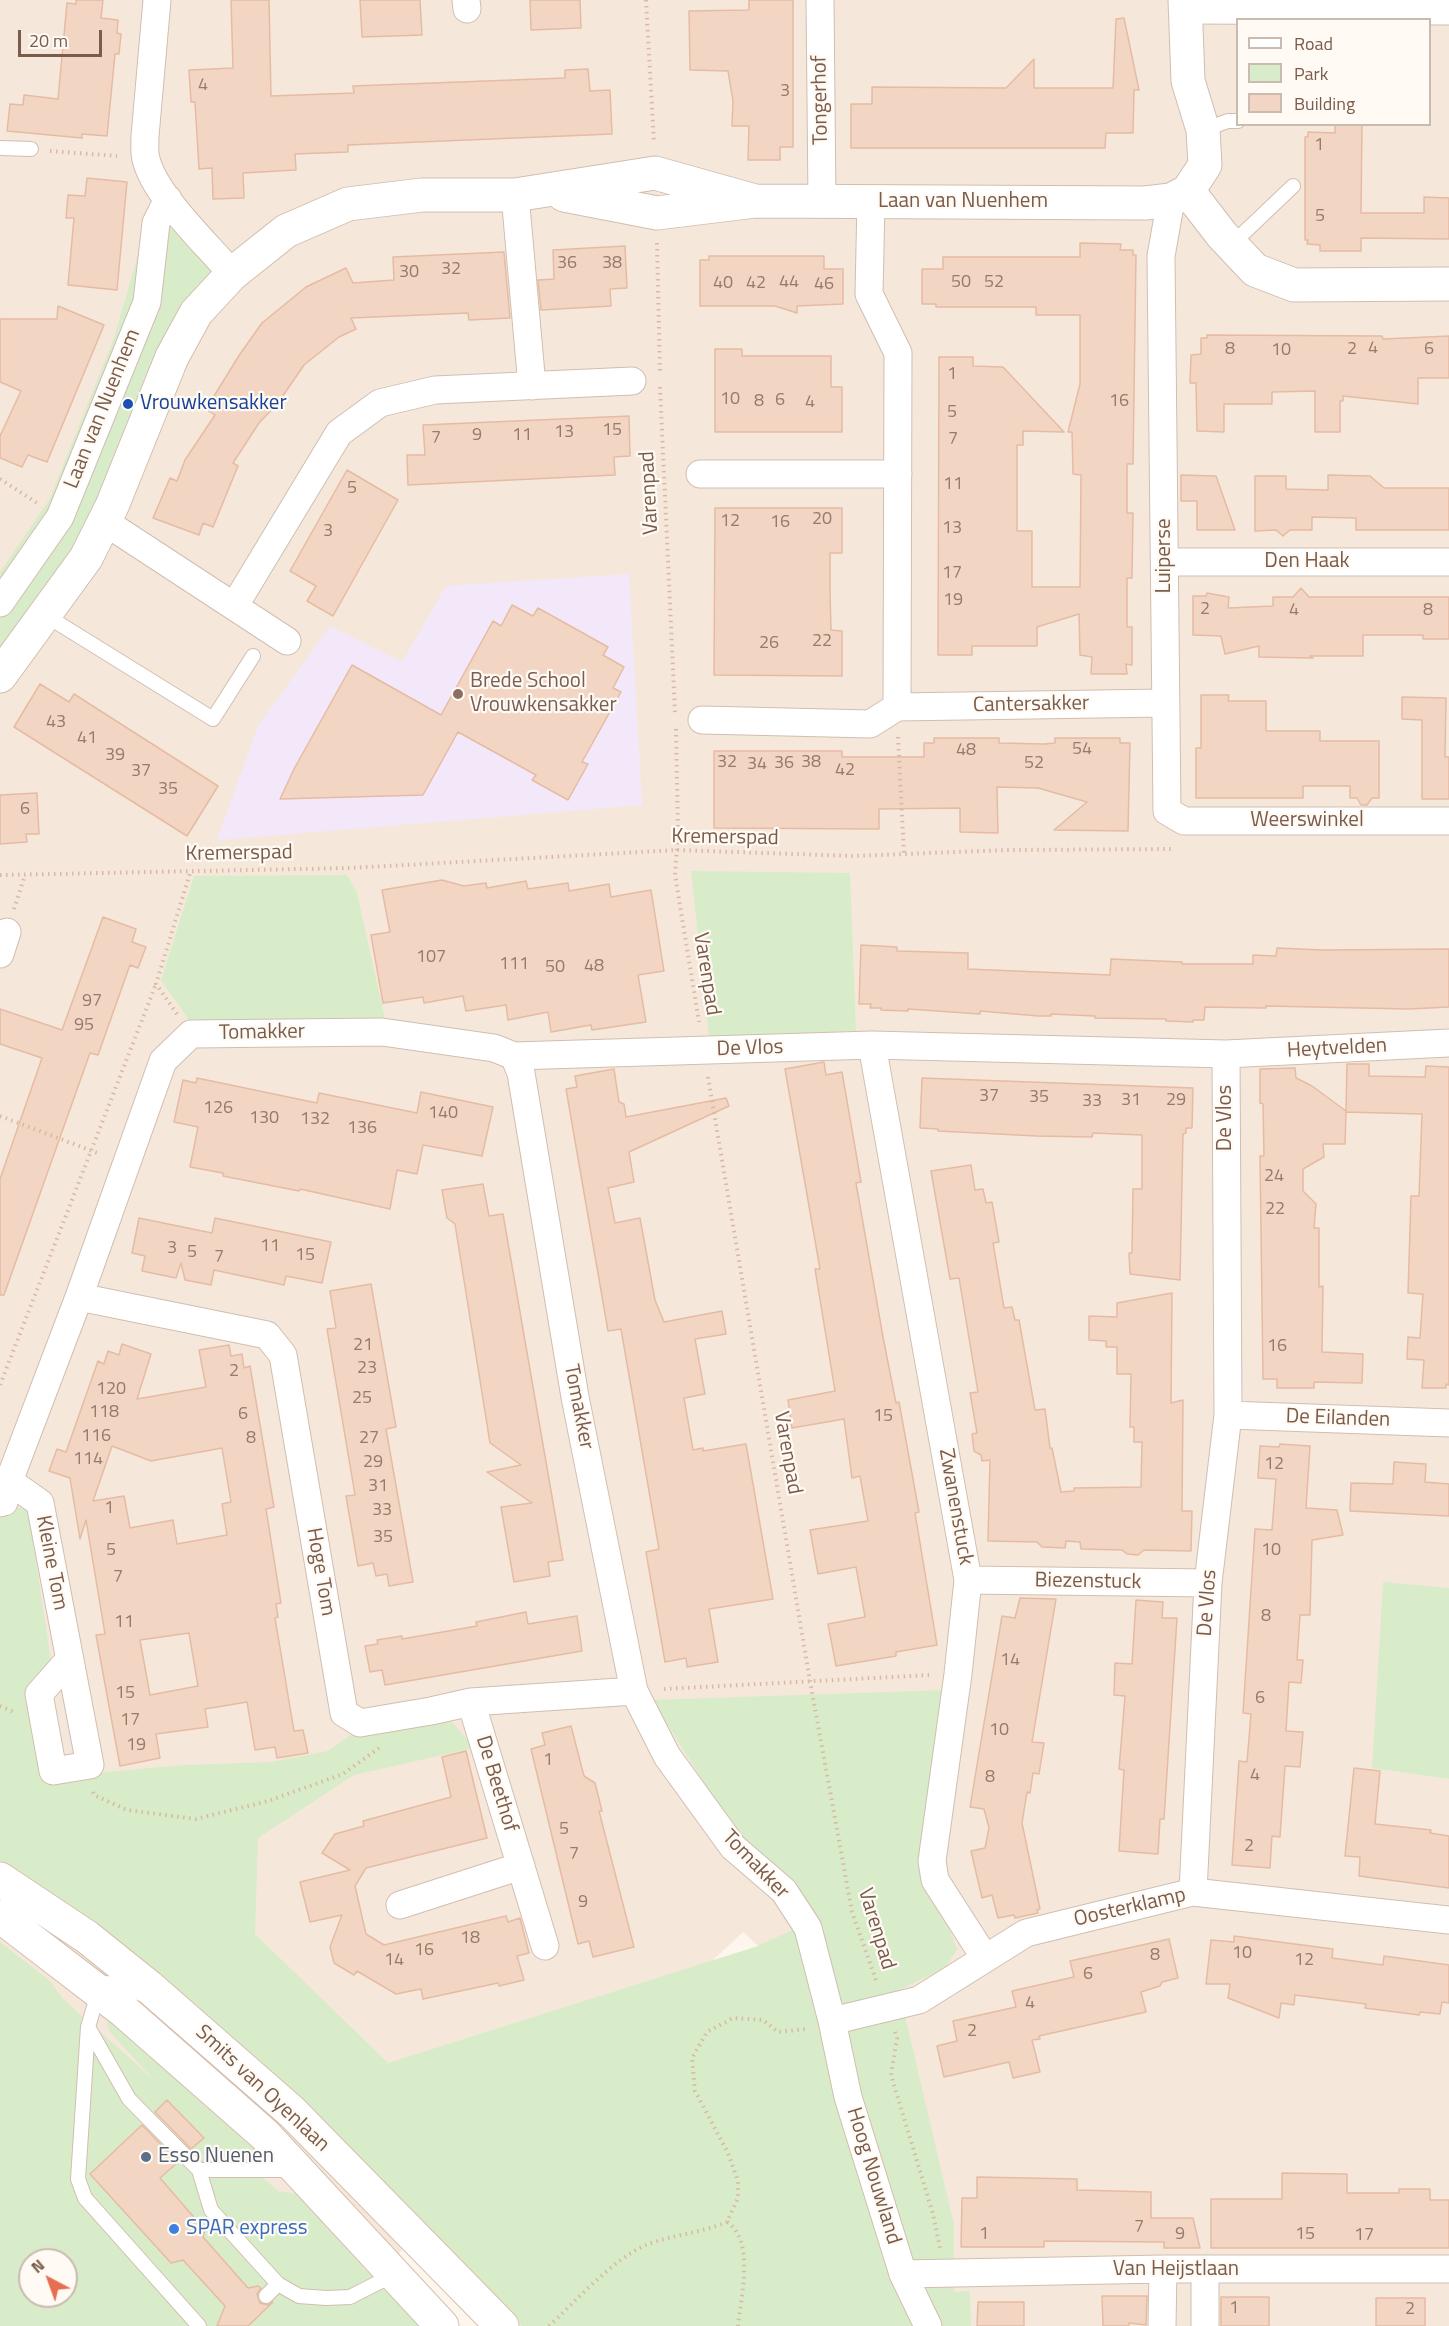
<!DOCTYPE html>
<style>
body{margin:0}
#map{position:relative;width:1449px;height:2326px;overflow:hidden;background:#fdf6ec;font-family:"Titillium Web",sans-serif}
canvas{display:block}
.legend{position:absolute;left:1236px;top:18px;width:195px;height:108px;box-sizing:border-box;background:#fffaf3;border:2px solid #cabbb1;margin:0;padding:8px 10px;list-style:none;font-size:18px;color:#7a5c4d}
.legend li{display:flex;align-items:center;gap:12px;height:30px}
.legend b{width:30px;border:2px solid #cabbb1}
.north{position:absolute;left:18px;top:2248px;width:60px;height:60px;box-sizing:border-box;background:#fffaf3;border:2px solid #cabbb1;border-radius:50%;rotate:319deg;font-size:16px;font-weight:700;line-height:24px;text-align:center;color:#7a5c4d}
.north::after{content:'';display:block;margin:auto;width:21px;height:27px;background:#e76f51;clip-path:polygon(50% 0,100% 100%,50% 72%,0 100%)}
.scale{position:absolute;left:18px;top:30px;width:84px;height:27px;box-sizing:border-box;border:3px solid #7a5c4d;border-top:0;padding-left:8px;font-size:18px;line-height:21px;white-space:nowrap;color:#7a5c4d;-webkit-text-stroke:4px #fffaf3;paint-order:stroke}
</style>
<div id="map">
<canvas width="1449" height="2326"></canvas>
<ul class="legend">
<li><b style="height:8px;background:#fff"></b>Road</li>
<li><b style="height:16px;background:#d8ecc9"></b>Park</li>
<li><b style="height:16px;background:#f3d5c3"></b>Building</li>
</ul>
<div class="north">N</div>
<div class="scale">20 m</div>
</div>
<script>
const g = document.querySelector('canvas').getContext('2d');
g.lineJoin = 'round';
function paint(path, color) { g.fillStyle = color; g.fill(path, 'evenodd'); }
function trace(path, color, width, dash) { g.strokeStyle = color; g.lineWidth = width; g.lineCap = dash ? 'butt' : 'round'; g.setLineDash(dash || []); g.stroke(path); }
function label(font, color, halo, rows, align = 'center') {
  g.font = font + ' "Titillium Web",sans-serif'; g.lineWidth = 4.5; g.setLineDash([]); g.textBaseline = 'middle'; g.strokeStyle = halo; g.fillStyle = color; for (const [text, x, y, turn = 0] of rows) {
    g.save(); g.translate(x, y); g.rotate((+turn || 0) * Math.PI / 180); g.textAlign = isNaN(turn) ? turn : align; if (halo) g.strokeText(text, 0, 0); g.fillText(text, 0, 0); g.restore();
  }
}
paint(new Path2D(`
 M0,0H1449V2326H948L758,1946L743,1932L338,2310L0,2326ZM1238,20H1430V124H1238ZM30,2260H66V2296H30Z`), '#f5e8da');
paint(new Path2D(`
 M629,574L642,805L217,840L258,726L330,626L402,662L446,586Z`), '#f3e8fa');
paint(new Path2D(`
 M160,179L228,262L84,548L0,665V572L49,500L113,341Z
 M691,871L850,873L856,1031L709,1036Z
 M347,875L357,893L387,1028L196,1030L161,980L194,876Z
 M12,1507L28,1509L51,1661L48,1777L185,1765L271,1762L328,1751L355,1732L452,1722L474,1748L354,1775L258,1838L255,1934L388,2063L758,1946L818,1918L727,1819L652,1700L945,1690L946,1920L957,1949L945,1968L899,1990L954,2225V2292L970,2291L971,2326H521L383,2191L0,1863V1513Z
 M1383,1582L1449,1588V1779L1372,1768Z
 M0,1942L49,1980L63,1999L154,2080L110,2032L107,2024L112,2014L262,2149L257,2153L238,2156L278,2191L304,2195L363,2264L362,2267L428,2326H0ZM30,2260H66V2296H30Z`), '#d8ecc9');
const building = new Path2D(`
 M76,0H103L101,18L118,20L117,33L121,34L119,54H115L107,136L82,134V138L7,131L10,104L23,105L24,95L58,99L67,3L76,4Z
 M231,0H269L271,96L354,93L353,86L565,78V70L588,69L590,91L610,90L612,134L348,145V152L295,154L296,170L243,173L244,198L213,199L212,168L199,169L195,102H191L189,70L233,68Z
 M360,0H420L422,35L362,37Z
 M530,0H580L581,28L531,30Z
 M749,0H793V147H780V160H748L749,126H732L733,101L728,71L690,70L689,11L749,10Z
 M1124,18L1139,90H1134L1133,133H1106L1105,148H851V104H872V87L1006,88L1034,59V88H1113L1116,19Z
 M1335,124H1362L1361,213H1424V197L1449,198V239L1361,238V251H1320V245L1307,244L1308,240H1305V137H1308V132L1335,133Z
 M87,178L127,182L117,290L68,285L74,218H66L68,195L85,196Z
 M1080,243L1121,244L1120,250H1133V255H1136L1133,464H1127V513H1133L1132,578H1127V627H1132V665L1126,664L1127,674H1091L1092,657L1080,655L1079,614L1037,627V646H972V655H938L939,357H973V366L1003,367L1064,432L1023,431V445H1017V531H1032V587H1080L1081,475L1073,474L1072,432H1068L1080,384V315H1036V307H936V304H922V269H943V257H1080Z
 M625,246L627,288L610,289L611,306L541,310L538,280L554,279L553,250Z
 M504,252L510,318L469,320L468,313L351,318L356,329L339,337L304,365L278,403L259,423L233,463L238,466L213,527L203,523L199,535L153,518L170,478L177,481L185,460L215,415L206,409L240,354L262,323L306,287L346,268L353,283L394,280L393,257Z
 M709,256H824V269H843V304L797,306V313L775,306H700V260H709Z
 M58,306L104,325L47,462L28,455L22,467L0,458V436L21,391L0,382V319H57Z
 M1207,335L1382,336L1383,339L1449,336V378H1418V404L1343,396V401H1340V432H1315V391L1272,392V404H1224V432L1197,431L1196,383H1190L1191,355L1201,354V338H1207Z
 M715,349H742V356H831V387H842V432H715Z
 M629,416L630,456L614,457L615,475L408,485L407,455H425L423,425Z
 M347,470L398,500L333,616L307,601L316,586L290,571Z
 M1181,475L1216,476L1235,530H1197V501H1181Z
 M1328,475L1370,476L1384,488H1449V530H1356V518L1312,517V530H1290L1283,536L1276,530L1255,531V476H1286V489L1328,490Z
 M715,508H842V553H830V591L831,630L842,631V676L714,675Z
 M1301,588L1309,597H1449V639H1423V635H1363V656H1310L1313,658L1259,657V646L1225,654L1221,636L1193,635V596H1206L1207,593L1229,597L1228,608L1273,606V597H1293Z
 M512,605L533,616L538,608L608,647L603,655L624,667L613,688L621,692L582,762L588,764L568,800L532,780L536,775L458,732L423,795L280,799L294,769L352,665L441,715L493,621L501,626Z
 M40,684L69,702L74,694L218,786L187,836L14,727Z
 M1201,695H1229L1228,701H1266V731H1320V741H1379V798H1372L1367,805H1361L1357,798H1350V786H1303V798H1196V748H1201Z
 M1402,697L1446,698L1445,757H1449V799H1422V720L1402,719Z
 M934,738H999V743L1044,744L1055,743V738H1120V743H1130L1128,831L1054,830L1087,802L1038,788L997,787L998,833L960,832V808L879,809V829L714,828V751H842V757H924V743H934Z
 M37,793L39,834H26L27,842L0,844V795Z
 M442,880L464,886L486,883L487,888L526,881L528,889L568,883L569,891L609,884L611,897L651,890L664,971L638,975L646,1022L592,1030L591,1025L551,1032L548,1012L508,1020L506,1005L466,1011L463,996L424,1003L423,997L383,1003L371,935L390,932L382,890Z
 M103,917L136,929L132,942L146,947L138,968L130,965L98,1055L90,1053L4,1295H0V1179L42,1058L0,1044V1009L62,1030Z
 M861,945L897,947V951L968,953V969L1110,975L1111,959L1182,962V964H1253V955L1276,956L1277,948L1324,950L1449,949V1007L1409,1009L1266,1006V1008L1205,1007L1204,1020H1193V1022L1166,1021V1019L1095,1018V1016L1051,1014V1016H1038L980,1011V1014L908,1009V1011L881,1010V1008H870L871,1004H859Z
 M824,1062L826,1075L842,1072L861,1182L856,1183L883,1337L896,1403L899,1402L919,1512L915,1513L937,1645L896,1652V1656L836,1666L828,1624L865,1617L856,1567L818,1574L810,1530L868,1521L860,1476L852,1478L844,1419L792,1428L788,1400L835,1391L815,1269H820L785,1069Z
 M1347,1064H1369V1076L1425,1077L1426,1066L1449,1067V1385L1446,1384V1388H1422L1424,1360L1407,1359L1408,1337L1420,1338L1423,1294L1408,1293L1411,1196H1419L1422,1114L1346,1112L1345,1144H1323L1324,1157L1303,1169V1191L1316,1204L1314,1228H1319V1287L1323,1286L1322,1352L1363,1354L1362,1383L1314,1382V1388H1277V1379H1263L1260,1156H1264L1263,1104L1260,1103V1069L1295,1068L1296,1078L1312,1086L1346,1111Z
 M614,1069L619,1102L624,1104L626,1117L726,1098L729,1106L629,1152L634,1182L608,1188L615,1223L640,1218L655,1300L664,1322L722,1311L726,1334L695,1339L705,1394L684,1398L693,1450L703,1448V1451L746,1444L773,1599L709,1609L718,1662L687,1667L686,1658L665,1662L646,1552L659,1549L621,1329L608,1331L566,1089L577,1087L575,1076Z
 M197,1078L317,1103L319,1093L417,1113L421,1092L493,1107L482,1156L423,1145L417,1174L397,1170L390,1209L300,1189L299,1191L223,1176V1173L190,1167L198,1127L174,1122L183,1080L196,1083Z
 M922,1078L1193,1088L1192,1128H1186V1133L1183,1134L1180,1280L1130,1274L1129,1253H1132L1133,1189H1142V1135L1093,1133L1092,1137L1037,1136L938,1131V1129L920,1128Z
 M971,1165L975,1190L983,1189L986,1203L992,1202L999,1242L993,1243L1004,1308L1012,1307L1015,1320H1019L1035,1410L1045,1409L1050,1448H1052L1061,1492L1074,1491V1488L1141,1487L1142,1442H1134V1427H1130L1131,1374H1117V1347H1106V1341L1089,1340V1316L1117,1317V1303L1172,1293L1171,1403L1183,1400L1182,1511H1192L1191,1551L1144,1550L1138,1555L1127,1554L1122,1550L1081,1549L1080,1542L1066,1541L1065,1548L1042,1547L1037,1542L988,1541L990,1460L982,1461L981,1455L974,1451L972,1434L977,1433L970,1393L978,1392L959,1278L950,1279L931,1171Z
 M483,1184L489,1216L503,1214L563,1560L548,1562L550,1576L514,1582L501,1507L532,1503L487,1472L521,1465L490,1443L455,1224L447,1218L442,1190Z
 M139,1218L212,1233L215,1218L331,1242L322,1283L286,1276L284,1285L214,1270L211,1285L185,1280L181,1263L176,1278L142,1271L145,1256L132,1253Z
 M371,1284L396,1427L386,1429L413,1582L389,1586L387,1574L376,1576L373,1563L358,1566L346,1496L355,1495L327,1329L336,1328L330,1291Z
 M122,1344L151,1354L137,1399L206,1387L199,1350L229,1345L231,1356L242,1354L244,1368L250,1366L274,1507L266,1509L281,1603L276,1604L278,1617L275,1618L294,1731L303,1730L308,1753L277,1758L275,1747L255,1750L247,1702L205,1709L208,1727L156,1734L160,1758L120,1766L96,1635L105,1634L86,1520L80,1539L70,1478L49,1471L57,1449L66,1452L98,1361L104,1364L108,1351L119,1355ZM112,1446L151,1461L222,1448L231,1502L222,1504L227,1535L177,1544L173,1520L130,1528L124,1496L93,1501ZM189,1633L198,1686L150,1695L140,1640Z
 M1280,1444L1310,1446L1306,1508L1337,1510L1343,1535L1312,1540L1310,1615H1300L1297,1660H1303L1301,1683L1289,1682L1286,1731L1303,1732L1300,1767L1285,1766L1280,1837L1272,1836L1270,1868L1232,1865L1239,1761L1247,1762L1251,1714L1243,1713L1255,1529L1272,1530L1276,1479L1258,1478L1260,1446L1279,1447Z
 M1394,1462L1426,1464L1425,1482L1449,1484V1516L1350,1511L1351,1483L1393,1484Z
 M1020,1598L1056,1599L1032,1742L1044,1743L1039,1774L1033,1773L1030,1793L1027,1792L1022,1823L1040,1909L1037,1910L1038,1913L1015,1918L1014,1915L998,1918L992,1895L982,1898L971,1851L985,1848L989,1828L984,1809L970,1807L1002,1616L1015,1618Z
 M1136,1600L1163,1602L1162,1618H1177L1164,1819H1160L1158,1854L1119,1851L1124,1770L1119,1769L1125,1696L1114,1695L1115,1663L1132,1664Z
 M526,1612L528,1624L577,1616L582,1651L385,1685L382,1670L370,1672L365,1646L378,1644L377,1640L402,1636V1639L477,1626L476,1622Z
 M571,1726L584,1776L595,1783L602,1811H599L634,1947L593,1957L589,1941L578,1944L531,1749L545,1745L542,1733Z
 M466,1751L487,1838L366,1868L355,1886L366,1934L384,1945L506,1916L508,1922L520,1918L529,1953L517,1956L524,1980L499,1986L498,1983L423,1999L421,1989L396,1994L357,1971L354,1975L334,1963L330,1947L342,1915L310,1922L300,1882L350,1870L322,1853L335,1834L364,1826L363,1821L451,1797L442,1757Z
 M1354,1768L1380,1771L1375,1824L1431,1830L1430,1833L1449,1836V1888L1359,1876L1360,1857L1345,1856Z
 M1234,1936L1333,1949L1332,1958L1383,1965L1384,1956L1449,1965V2003L1442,2002L1440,2014L1420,2012L1419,2015L1365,2008L1366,2004L1295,1995L1294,2005L1281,2003L1279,2018L1228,1998L1230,1984H1206L1211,1940L1234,1942Z
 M1169,1939L1178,1978L1162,1982L1160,1986L1141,1992L1146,2012L1039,2036L1040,2039L1032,2040L1040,2072L1013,2078L1009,2062L944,2077L937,2046L957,2041L953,2021L1016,2007L1012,1991L1074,1977L1070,1961Z
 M167,2100L204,2138L191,2149L155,2112Z
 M142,2125L178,2162L160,2178L205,2230L203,2237L248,2288L258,2286L261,2288L257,2294L260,2303L268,2305L273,2302L248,2326H217L225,2306L183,2260L171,2263L90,2174Z
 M1282,2173L1347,2174V2193H1399V2189H1430V2200H1449V2248H1211V2199H1282Z
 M977,2177L1077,2179V2190L1151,2192V2218H1193L1200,2248H1164V2242L1044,2241V2247H961L962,2198H977Z
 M1102,2296H1147L1146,2325L1129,2323V2326H1103Z
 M1221,2297H1269V2326H1221Z
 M1376,2298H1425V2326H1376Z
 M978,2302H1024V2326H977Z`);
paint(building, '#f3d5c3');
trace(building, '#e6bba3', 1.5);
const service = new Path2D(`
 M1203,130L1228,121H1238
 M0,148L31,149
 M1231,245L1293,186
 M45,615L213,719L253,656
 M142,1994L107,1983L99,1990L88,2027L129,2099L199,2170H293
 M88,2027L78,2179L85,2198L199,2326
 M199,2170L211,2210L278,2284L299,2296L326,2298L350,2297L395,2274
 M266,2296L278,2284`);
const minor = new Path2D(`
 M157,0L145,136C145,143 144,152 146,159C154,195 208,245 232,274
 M466,0L467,9
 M820,0L822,201
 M1185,10L1449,11
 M515,195L532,386
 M1171,200L1161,256L1167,811L1184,821H1449
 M871,201L869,294L898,353L897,707
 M700,474H898
 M105,522L287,641
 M1166,562H1449
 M0,603L60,517L147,302L156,223L168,199
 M235,605L339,433L380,403L435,390L632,381
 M702,720L870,724L897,707L1165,703
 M0,954L7,932
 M872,1045L968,1580L958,1674L932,1861L935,1880L985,1958
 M1226,1054L1449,1043
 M514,1056L872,1045L1226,1054L1228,1415L1208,1583L1193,1892
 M79,1297L267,1335L283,1355L344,1713L360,1723L431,1711L471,1702L634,1691
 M1228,1415L1449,1423
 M9,1481L40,1503L90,1765L53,1771L39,1694L69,1660
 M0,1503L4,1502L9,1481L79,1297L163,1061L191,1034L382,1032L494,1048L514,1056L521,1073L575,1397L634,1691L667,1756L733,1847L784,1891L808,1928L832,2021L848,2097L903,2274L928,2326
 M968,1580L1208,1583
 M471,1702L545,1946
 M400,1905L521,1866
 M832,2021L919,2000L1026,1933L1193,1892L1449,1920
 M1205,2270V2326
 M903,2274L1163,2269H1449
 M1162,2326L1163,2269`);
const tertiary = new Path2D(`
 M1188,191L1222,235L1255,270L1294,285L1449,284
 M564,195L657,213L755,201L1145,203L1171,200L1188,191L1205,165L1203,130L1188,81L1185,0
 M0,676L86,558L112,506L172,357L196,313L232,274L286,231L348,204L422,195H515L655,173L755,201`);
const secondary = new Path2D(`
 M0,1879L87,1937L148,1986L292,2112L502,2326
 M0,1916L125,2012L265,2135L442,2326`);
trace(service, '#d1beb0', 16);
trace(minor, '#d1beb0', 29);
trace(tertiary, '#d1beb0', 35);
trace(secondary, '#d6c0b0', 35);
trace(new Path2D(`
 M646,0L654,143
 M50,151L117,156
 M657,243L660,374
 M660,387L675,713
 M0,479L37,503
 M676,729L678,833L675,875L699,1022
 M898,737L904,854
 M0,875L350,868L677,850L853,856L1007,850L1174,849
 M14,909L25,875
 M177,1014L156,984L191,870
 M708,1077L810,1681L852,1912L877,1983
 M0,1116L100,1154
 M0,1385L156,984
 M664,1689L930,1675
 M0,1706L16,1713
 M93,1792L94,1795L127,1810L196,1819L268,1801L343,1774L379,1748
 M895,2032L897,2038L891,2075L933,2214L940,2248
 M727,2222C755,2240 741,2297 738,2326
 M549,2326C576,2301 613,2259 646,2245C671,2235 701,2233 727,2222L738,2198V2181L728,2153L695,2091L692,2058L707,2032L733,2018L763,2020L778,2032L806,2029`), '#d9b8a5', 4, [1.5, 4.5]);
trace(service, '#fff', 14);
trace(minor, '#fff', 27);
trace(tertiary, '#fff', 33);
trace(secondary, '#fff', 33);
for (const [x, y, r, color] of [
 [128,404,6,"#1a4fb4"],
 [458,694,6,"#8d6e63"],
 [146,2157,6,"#5c6f8a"],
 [174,2229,6,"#3f7fe0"]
]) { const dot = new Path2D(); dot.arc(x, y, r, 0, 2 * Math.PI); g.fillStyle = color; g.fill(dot); trace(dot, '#fffaf3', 2); }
label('18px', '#987a6a', null, [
 ["4",203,86],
 ["3",785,92],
 ["1",1319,146],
 ["5",1320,217],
 ["36",567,264],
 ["38",612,264],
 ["32",451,270],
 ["30",409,273],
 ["44",789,283],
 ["50",961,283],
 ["52",994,283],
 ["40",723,284],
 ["42",756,284],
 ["46",824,285],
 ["4",1373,349],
 ["8",1230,350],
 ["2",1352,350],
 ["6",1429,350],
 ["10",1281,351],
 ["1",952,375],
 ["10",730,400],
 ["6",780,401],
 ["8",759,402],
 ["16",1119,402],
 ["4",810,403],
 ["5",952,413],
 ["15",612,431],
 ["13",564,433],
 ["9",477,436],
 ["11",522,436],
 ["7",436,439],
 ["7",953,440],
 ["11",953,485],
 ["5",352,489],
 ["20",822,520],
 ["12",730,522],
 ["16",780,523],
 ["13",952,529],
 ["3",328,532],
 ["17",952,574],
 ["19",953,601],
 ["2",1205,610],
 ["4",1294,611],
 ["8",1428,611],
 ["22",822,642],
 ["26",769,644],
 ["43",56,723],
 ["41",87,739],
 ["54",1082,750],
 ["48",966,751],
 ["39",115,756],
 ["32",727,763],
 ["38",811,763],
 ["36",784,764],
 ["52",1034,764],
 ["34",757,765],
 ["42",845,771],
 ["37",141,772],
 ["35",168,790],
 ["6",25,810],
 ["107",431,958],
 ["111",514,965],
 ["48",594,967],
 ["50",555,968],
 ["97",92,1002],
 ["95",84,1026],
 ["37",989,1097],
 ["35",1039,1098],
 ["31",1131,1101],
 ["29",1176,1101],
 ["33",1092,1102],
 ["126",218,1109],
 ["140",443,1114],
 ["130",264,1119],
 ["132",315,1120],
 ["136",362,1129],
 ["24",1274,1177],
 ["22",1275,1210],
 ["11",270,1247],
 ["3",172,1249],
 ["5",192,1253],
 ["15",305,1256],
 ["7",219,1258],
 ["21",363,1346],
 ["16",1277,1347],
 ["23",367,1369],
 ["2",234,1372],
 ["120",111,1390],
 ["25",362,1399],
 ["118",104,1413],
 ["6",243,1415],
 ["15",883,1417],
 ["116",96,1437],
 ["8",251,1439],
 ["27",369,1439],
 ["114",88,1460],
 ["29",373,1463],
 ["12",1274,1465],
 ["31",378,1487],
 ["1",109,1509],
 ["33",382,1511],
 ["35",383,1538],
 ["5",111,1551],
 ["10",1271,1551],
 ["7",118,1578],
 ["8",1266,1617],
 ["11",124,1623],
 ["14",1010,1661],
 ["15",125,1694],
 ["6",1260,1699],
 ["17",130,1721],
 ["10",999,1731],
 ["19",136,1746],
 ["1",548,1761],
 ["4",1255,1776],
 ["8",990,1778],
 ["5",564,1830],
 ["2",1249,1847],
 ["7",574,1855],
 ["9",583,1903],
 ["18",470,1939],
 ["16",424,1951],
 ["10",1242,1954],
 ["8",1155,1956],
 ["14",394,1961],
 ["12",1304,1961],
 ["6",1088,1975],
 ["4",1030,2004],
 ["2",972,2032],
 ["7",1139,2228],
 ["1",984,2235],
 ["9",1180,2235],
 ["15",1305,2235],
 ["17",1364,2236],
 ["1",1234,2309],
 ["2",1410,2310]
]);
label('21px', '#7a5c4d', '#fffaf3', [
 ["Tongerhof",821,100,-91],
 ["Laan van Nuenhem",963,202],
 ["Laan van Nuenhem",103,409,-68],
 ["Varenpad",650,493,-93],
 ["Luiperse",1165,556,-90],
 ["Den Haak",1307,562],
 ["Cantersakker",1031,705,-1],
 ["Weerswinkel",1307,821],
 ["Kremerspad",725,838,1],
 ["Kremerspad",239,854,-1],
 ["Varenpad",706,974,81],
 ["Tomakker",262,1033,-1],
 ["De Vlos",750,1049,-2],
 ["Heytvelden",1337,1049,-3],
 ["De Vlos",1226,1118,-90],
 ["Tomakker",578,1407,79],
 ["De Eilanden",1338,1419,2],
 ["Varenpad",787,1453,80],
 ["Zwanenstuck",955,1507,80],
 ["Kleine Tom",51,1563,79],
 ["Hoge Tom",320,1572,80],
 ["Biezenstuck",1088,1582,1],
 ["De Vlos",1208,1603,-86],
 ["De Beethof",496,1784,73],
 ["Tomakker",755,1865,46],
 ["Oosterklamp",1130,1908,-13],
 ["Varenpad",876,1929,73],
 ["Smits van Oyenlaan",262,2089,43],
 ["Hoog Nouwland",873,2176,73],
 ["Van Heijstlaan",1176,2270]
]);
label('21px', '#164399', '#fffaf3', [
 ["Vrouwkensakker",140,404]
], 'left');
label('21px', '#785e54', '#fffaf3', [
 ["Brede School",470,682],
 ["Vrouwkensakker",470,706]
], 'left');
label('21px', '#4e5e75', '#fffaf3', [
 ["Esso Nuenen",158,2157]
], 'left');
label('21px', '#366cbe', '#fffaf3', [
 ["SPAR express",186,2229]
], 'left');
</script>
